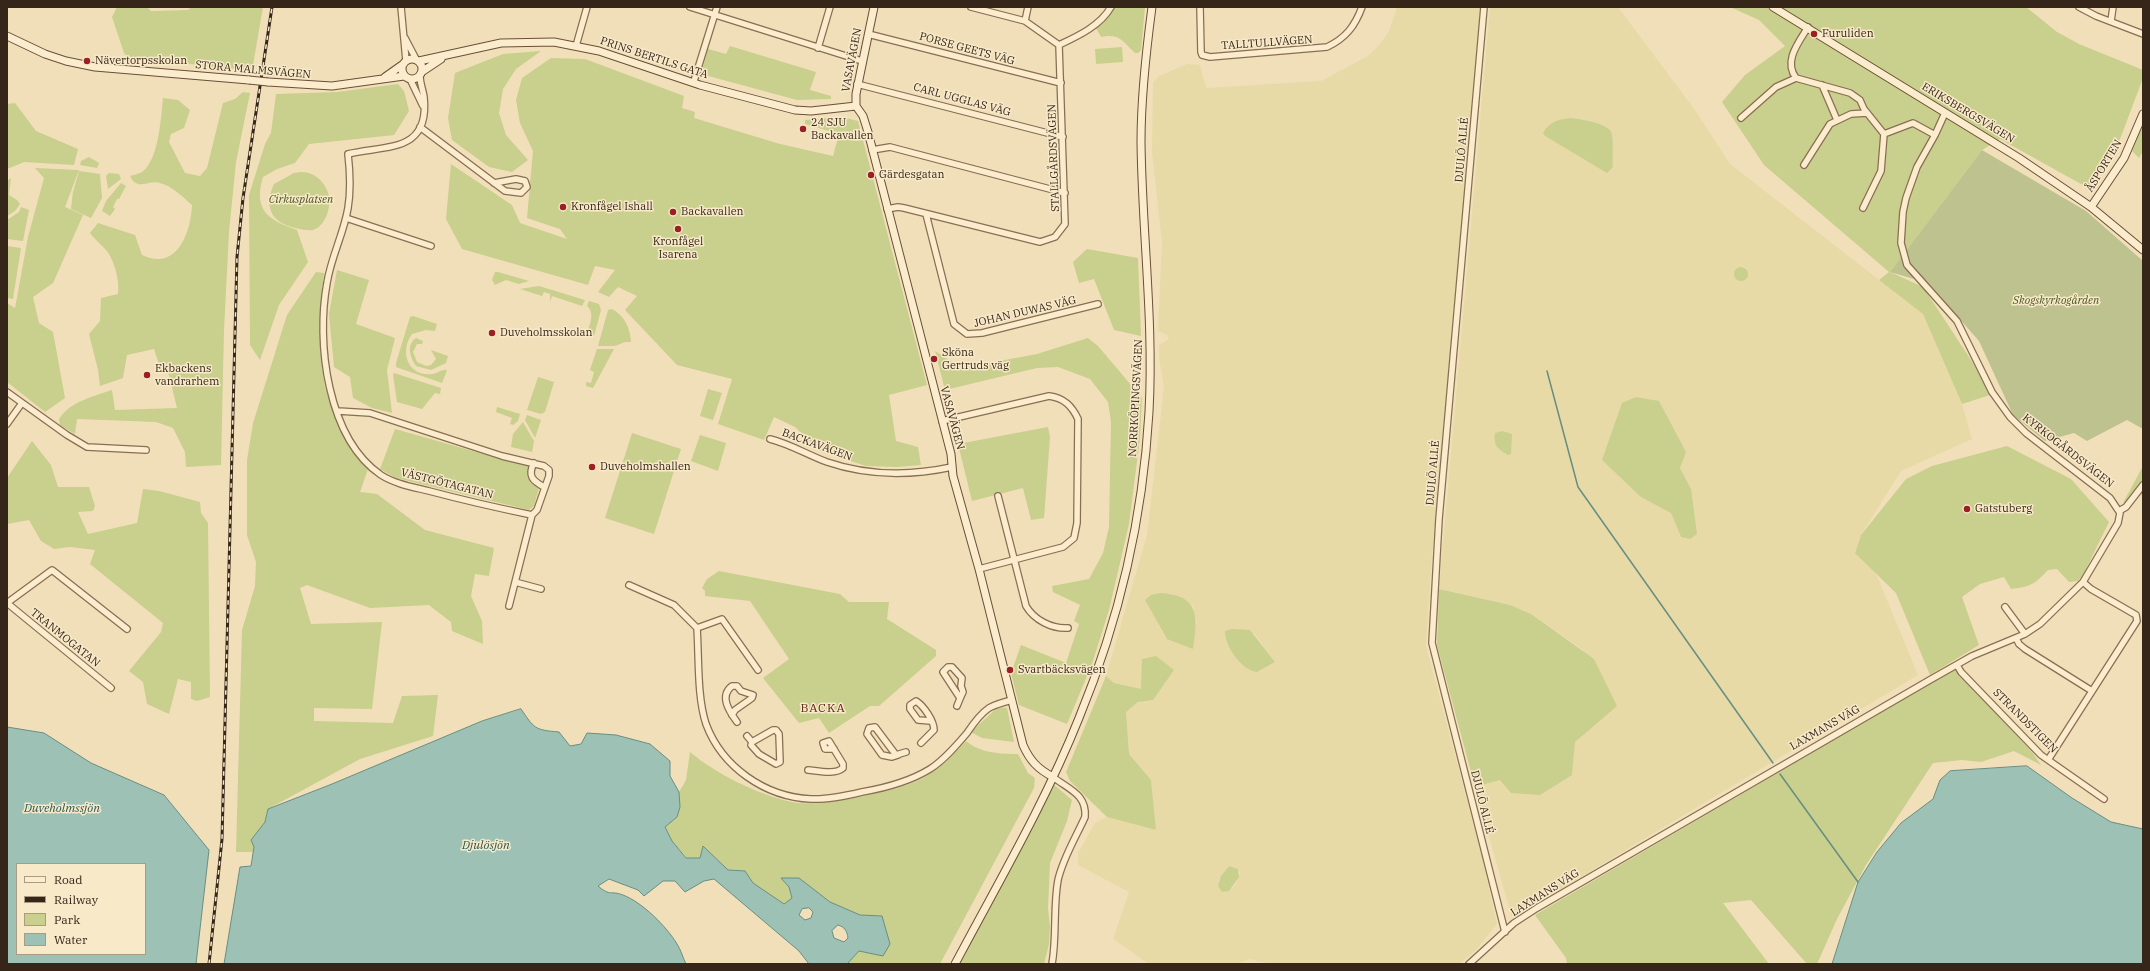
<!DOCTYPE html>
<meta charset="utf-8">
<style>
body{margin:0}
#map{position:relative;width:2150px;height:971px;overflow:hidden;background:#f1dfb9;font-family:"IBM Plex Serif",serif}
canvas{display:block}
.frame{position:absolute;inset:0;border:8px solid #362619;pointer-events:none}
.legend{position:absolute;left:16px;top:863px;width:130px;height:92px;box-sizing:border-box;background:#f8e9c9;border:1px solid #aa9b83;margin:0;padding:5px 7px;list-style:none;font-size:12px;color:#362619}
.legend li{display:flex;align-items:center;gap:8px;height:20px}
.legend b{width:20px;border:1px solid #aa9b83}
</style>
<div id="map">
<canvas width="2150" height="971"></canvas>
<div class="frame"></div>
<ul class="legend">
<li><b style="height:5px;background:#fbeccd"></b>Road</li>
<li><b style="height:5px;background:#362619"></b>Railway</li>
<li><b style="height:11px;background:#c9cf8d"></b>Park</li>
<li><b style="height:11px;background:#9ec1b5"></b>Water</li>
</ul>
</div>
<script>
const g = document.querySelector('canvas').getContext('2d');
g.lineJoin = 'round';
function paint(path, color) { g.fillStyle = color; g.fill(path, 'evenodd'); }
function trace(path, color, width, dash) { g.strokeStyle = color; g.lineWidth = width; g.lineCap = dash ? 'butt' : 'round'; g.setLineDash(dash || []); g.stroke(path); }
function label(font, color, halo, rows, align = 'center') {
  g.font = font + ' "IBM Plex Serif",serif'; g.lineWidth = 3; g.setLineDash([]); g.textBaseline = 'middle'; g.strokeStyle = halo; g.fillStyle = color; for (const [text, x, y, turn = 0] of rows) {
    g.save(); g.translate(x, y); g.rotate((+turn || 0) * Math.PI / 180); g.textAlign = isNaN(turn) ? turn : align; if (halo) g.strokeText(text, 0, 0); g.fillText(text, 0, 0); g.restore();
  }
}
paint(new Path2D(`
 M1397,7H1481L1431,567L1426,646L1482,857L1497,924L1476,950L1459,964H1270L1250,959L1237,964H1149L1113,939L1129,892L1078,865V853L1095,823L1107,817L1155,830L1151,780L1129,754L1126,712L1138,702L1153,700L1141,690L1114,683L1106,676L1147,535L1164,387L1159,358V345L1169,339L1167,335L1158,331L1162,242L1152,152L1153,83L1159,76L1187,64L1200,65L1206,88L1321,81L1368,56L1381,43L1389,31ZM1168,593L1187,601L1193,606L1197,624L1167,639L1145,600ZM1255,634L1275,662L1257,672L1247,668L1236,656L1225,637ZM1229,866L1238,869L1240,873L1235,885L1229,891L1222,892L1221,876Z
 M1490,7H1618L1695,110L1730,164L1923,314L1962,404L1972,439L1901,471L1861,535L1855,552L1875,571L1918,675L1512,918L1475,787L1500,780L1572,775L1583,650L1531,614L1510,605L1439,589ZM1571,118L1586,120L1608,128L1613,167L1572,151L1545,136L1543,133ZM1743,266L1747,269L1748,274L1735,278V270ZM1659,401L1680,468L1691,490L1681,537L1671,513Z`), '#e7daa6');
paint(new Path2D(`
 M117,7H147L151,11L188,10L191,7H263L252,71L128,57L124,53L112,17Z
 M1114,7H1145L1141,50L1138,53H1135C1123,42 1120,33 1101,37L1096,28L1110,14Z
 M1730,7H2026L2057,32L2079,44L2143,70V78L2119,142L2090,189L2000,139L1982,150L1890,272L1923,287L1973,363L1990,395L1962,404L1923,314L1879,280L1889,272L1764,165L1722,102L1745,75L1785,46L1759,20Z
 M730,46L816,72L810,90L831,96V99L797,100L701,74L708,49L726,54Z
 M1122,47L1123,62L1096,64L1095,49Z
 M541,51L516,69L503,89L499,113L506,135L528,160L512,172L489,167L452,140L448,118L455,73L503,54Z
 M551,58L585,59L684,96L682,108L695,112L694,118L780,144L833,156L839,134L805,124V120L842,117L858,121L927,385L889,395L896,441L918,447L921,465L897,467L866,466L820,451L795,427L774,417L764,440L718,424L732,379L677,365L625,310L637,296L618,287L609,297L598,292L615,270L595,266L588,285L462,249L446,219L451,164L512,205L520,223L567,239L560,229L527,218L533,151L520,123L516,100L522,78Z
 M398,84L404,91L409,111L394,135L309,144L295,163L277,169L263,177C253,210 268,220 297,230L308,262L279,305L260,360L250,345L249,195L265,144L271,133L276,94L337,92Z
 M243,92L250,93L236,162L229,232L224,330L221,465L186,467L185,452L173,428L156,422L77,419L75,434L60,425L59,419C71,401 92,397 112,390L115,410L177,408L169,375L159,364L154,349L127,355L123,378L100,386L98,370L89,334L100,321L101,298L118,294C120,281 114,258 105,249C100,243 95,240 90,233L98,223L135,235L142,255C177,272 191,232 192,205C183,197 172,186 160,183C149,179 137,192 130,176C133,175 139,174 142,172C159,160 161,117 163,98L178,100L190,110L184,128L171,134L169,142L185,173L200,176L207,168L223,103L235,99Z
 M15,103L36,131L78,149L74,165L24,162L7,169V104Z
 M1571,118C1580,119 1607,123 1611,132C1614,138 1612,159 1613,167L1607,173L1545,136L1543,133C1549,122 1559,119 1571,118Z
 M2143,122V151L2139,158L2132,151Z
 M89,157L99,163L97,168L80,165L81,161Z
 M35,168L79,170L65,207L83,215L53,283L33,297L39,323L53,332L65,398L45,412L7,382V303L15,308L28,237L44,178Z
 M79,171L100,174L102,198L91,218L71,209L73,192Z
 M301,172C313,172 322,179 327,190C333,202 327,226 313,230C307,231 301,229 295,228C270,222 264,206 274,184L294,173Z
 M109,173L119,174L121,179L108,189L106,176Z
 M11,178L9,195L17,200L20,204L15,211L7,216V181Z
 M121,183L126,186L119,199H117L113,207L115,209L110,216L102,211L106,201Z
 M21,207L29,210L23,241L7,239V220L19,212Z
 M7,246L21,248L13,299L7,298Z
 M1087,249L1138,258L1141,336L1114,330L1094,279L1079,283L1073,262Z
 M1734 274a7 7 0 1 1 14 0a7 7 0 1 1-14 0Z
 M337,270L369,280L356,324L395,338L387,370L392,413L372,408L353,398L350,377L334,367L329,314Z
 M316,272L324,273L321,302L320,347L325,388L345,438L368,469L360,492L377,494L425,530L494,548L489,576L475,574L471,596L482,621L483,644L452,631L451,622L429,605L370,608L307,585L300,588L311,624L382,622L372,709L314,708V721L393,723L402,696L438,695L433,736L360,759L268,809L265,822L251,840L254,847L253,852H236L242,630L255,586L256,562L247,535V460L253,423L287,315Z
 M495,272H498L529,281L519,284L506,280L495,285L492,280Z
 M539,286L585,300L582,306L552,296L550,302V294L544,292L542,296L520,289Z
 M589,301L599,304L601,310L594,336L587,333C590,324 595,313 587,306Z
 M612,309C625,316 630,328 631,342H625L615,346H598L608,310Z
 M413,316L437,324L435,331L426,330L412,334C399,352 408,377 432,374C438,374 441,369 447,370L442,383L396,367V363L410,317Z
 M416,338L423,341L422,344H417L413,352L417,362L426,366L431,365L436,359L431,350L448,356L446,363L431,370L416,366C410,357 406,345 416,338Z
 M1088,338L1098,346L1142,398L1140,438L1129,524L1109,610L1092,664L1067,724L1019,705L1011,673L1021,645L1066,663L1079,624L1074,621L1080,605L1053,592L1052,586L1089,579L1103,553L1109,527L1111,422L1108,402L1090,379L1058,367L1037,368L945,390L935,351L962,368L1037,354Z
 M597,349H614L593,388L586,386V382L591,383L594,372L590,370Z
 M394,373L441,388L440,394L435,393L422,409L397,402L393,375Z
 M538,377L554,382L545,412L541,414L527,410Z
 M708,389L722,393L713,420L700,416Z
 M1636,397L1659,401L1686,452L1680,468L1691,489L1697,534L1690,539L1681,537L1671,513L1641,497L1602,460L1622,403Z
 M497,407L520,414L518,421L513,425L510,424L512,418L496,412Z
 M527,415L541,420L535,438L525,420Z
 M523,422L534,441L532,452L511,447L513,434Z
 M1048,427L1050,437L1044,518L1031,520L1023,488L972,501L958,444Z
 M395,429L501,459L530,464C524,476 529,481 539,488L534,506L529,510L396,478L380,469Z
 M1502,431L1512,434L1511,454L1508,455C1498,449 1493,446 1495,433Z
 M632,433L681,449L654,534L605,518Z
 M700,435L726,443L718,471L691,461Z
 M32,441L51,465L58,487H89L95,506L93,511L78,512L88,534L137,523L143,489L159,491L200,502L201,513L208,523L210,697L197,701L191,699V682L178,679L169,714L147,704L143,682L129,671L161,632L163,623L90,564L95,550L70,547L54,549L41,541L29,520L7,524V478Z
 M2007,446L2071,479L2109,522L2083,575L2078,581L2069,582L2057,569L2048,570C2035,584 2030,587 2011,589L2004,577L1980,584L1962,597L1979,645L1930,675L1896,593L1855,553L1861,535L1906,479L1932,466Z
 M2143,466V494L2123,503Z
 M719,571L840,594L849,602H889L887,619L936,650V656L879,706H870L829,733L819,718L799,723L763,678L789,659L750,601L705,596V591L702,588L707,579Z
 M1439,589L1510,605L1531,614L1594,659L1617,706L1575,742L1572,775L1540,795L1511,793L1500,780L1475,787L1437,645Z
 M1160,593C1200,595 1198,617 1193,649L1167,639L1145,600L1151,595Z
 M1232,629L1250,630L1275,662L1257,672C1242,671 1224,645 1225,631Z
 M1156,656L1174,670L1153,700L1138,702L1126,712L1129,754L1151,780L1156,830L1107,817L1070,781L1066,772L1106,676L1114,683L1141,689L1142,659Z
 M1955,669L2032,752L2041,765L2014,751L1981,762L1962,760L1933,763L1866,865L1837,919L1817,964H1807L1751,900L1723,903L1769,964H1567L1566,958L1535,915Z
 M998,707L1007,708L1014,742L982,738L971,732Z
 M966,741C980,753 1000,754 1018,754L1028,773L1035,778L1034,788L940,964H847L859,951L882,916L860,915L830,902L799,878H781L789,887L792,898L784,904L753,883L745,871L728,870L703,846L700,858H687L672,841L665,827L677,817L680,807L679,792L686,780L690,752C716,774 759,795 792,802C818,808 902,791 925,777C941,768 953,755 966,741Z
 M1052,783L1072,800L1067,821L1050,863L1048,909L1050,926L1049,944L1044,964H959Z
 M1229,866L1238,869L1239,877L1229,891L1222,892L1218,886L1221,876Z`), '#c9cf8d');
paint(new Path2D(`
 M1982,150L2086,211L2143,261V429L2127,420L2087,441L2074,433L2045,441L2013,415L1979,341L1928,283L1890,272Z`), '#bdc28e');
const water = new Path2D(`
 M521,709C534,728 534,730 559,732L570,746L581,744L587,733L616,735L650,744L670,761V776L679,792L680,807L677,817L665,827L672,841L686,858H700L703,846L728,870L745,871L753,883L784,904L792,898L789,887L781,878H799L830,902L860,915L882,916L890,944L883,956L859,951L847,964H809L799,951L714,879L704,881L685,892L675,881H663L644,896L638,890L609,879L598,886C611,897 610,890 623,895C642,902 667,927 677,944C681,950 683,958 686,964H224L240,867L251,866L254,847L251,840L265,822L268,809L332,784L482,721ZM809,908L813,912L811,918L805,920L799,915L802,909ZM838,925C845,927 847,931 848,938L844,942L834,938L832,931Z
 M7,727L44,733L91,763L164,795L209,850L196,964H7ZM17,864H145V954H17Z
 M2027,766L2072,798L2111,822L2143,829V964H1832L1858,882L1877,852L1901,823L1933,799L1940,780L1950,771Z`);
paint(water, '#9ec1b5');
trace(water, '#668e83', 1);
trace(new Path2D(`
 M1547,371L1578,487L1773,763
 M1780,774L1858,882`), '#668e83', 1.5);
const street = new Path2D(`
 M401,7L406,61
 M690,7L862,61
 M1200,7L1201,52L1202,55L1210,57L1327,47C1346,38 1355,26 1362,7
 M1484,7L1439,519L1432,643L1505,932
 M2079,7L2096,16L2143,34
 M1025,21L1028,7
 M2111,21L2113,7
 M1808,27C1799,42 1783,61 1796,78L1850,93L1860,100L1864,109L1884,134L1913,123L1935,135
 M868,34L1061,83
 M405,38L416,59
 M1059,45C1078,36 1100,26 1111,7
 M576,46L587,7
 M818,48L830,7
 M410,79L423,106
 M694,81L717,7
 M857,84L1063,137
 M1822,85L1837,120
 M1741,118L1776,87L1796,78
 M420,127L505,191L521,193L527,187L525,181L516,179L494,183
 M872,150L890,147L1065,193
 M1804,165L1830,124L1851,114L1867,113
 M1863,208L1881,171L1884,134
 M887,209L898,207L904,208L1040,242L1055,237L1065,224L1059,45L1025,21L971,7
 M926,214L954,324L967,334L982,333L1098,304
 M346,218L431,246
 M7,392L67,435L87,447L146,450
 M338,411L370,413L502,456L544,466L549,470V476L537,510L532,515C498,508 463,500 429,491C413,487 395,484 381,475C327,438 316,342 327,283C331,257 344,233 348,208C351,190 350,171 348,154C386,145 430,153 424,97C423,90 420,83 420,76
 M942,421L1049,396C1064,398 1072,406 1078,419L1077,523L1074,538L1063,547L979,569
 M7,424L22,403
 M770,439C790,444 808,455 827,462C868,476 910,476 952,467
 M534,463C527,476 533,481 544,487
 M998,496L1026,606C1034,620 1052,629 1068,628
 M2119,511L2126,507L2143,485
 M515,582L541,589
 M629,585L674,605L697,628C699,657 697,697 706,724C722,767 765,797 811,799C827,800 845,796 862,792C885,788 909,782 930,769C944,760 956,746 967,733C973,724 980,714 989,708C996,704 1004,702 1012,700
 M7,603L52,570L127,629
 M7,603L111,688
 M509,606L532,515
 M2005,607L2025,634
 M697,628L722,619L758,670
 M2016,638L2019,644L2025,649L2092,691
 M1957,665L1961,672L2041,755L2104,799
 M957,706C959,701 961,696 963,692L961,686L962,678L952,667H948L943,672L960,698
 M732,715L735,710L752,698L753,695L741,691L737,686H732C719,696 729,711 737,722
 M747,736L752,742L773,730H776L779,734L780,762L776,764L759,754L751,745L752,742
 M921,743L934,730C934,721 924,706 916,701L910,705V709L918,720L931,721
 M898,755L892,757L882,755L867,734L869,728L875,727L896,755L906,752
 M2048,760L2137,621L2136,615L2091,589L2083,582
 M808,770C819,771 835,775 843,768V764L829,741L823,743L825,749H834
 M1052,964C1057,936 1053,907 1058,880C1063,858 1076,837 1085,817C1087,794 1068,789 1053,777
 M1469,964L1514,923L1537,908L1928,681L1972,656L2025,634L2040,624L2083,582L2118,523L2120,513L2110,498L2026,433L2010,417L1992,392L1957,321L1907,265L1901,243L1903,212L1906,198L1917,167L1935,135L1945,113`);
const secondary = new Path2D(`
 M874,7L856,94V106L863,116L868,132L951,454L953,476L979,569L1023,745C1030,761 1038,769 1053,777
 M1773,7L2019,158L2091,207L2143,250
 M7,36L45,54L66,61L95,67L249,80
 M402 69a10 10 0 1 1 20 0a10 10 0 1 1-20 0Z
 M419,61L501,43L554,42L599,51L700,85L795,110L811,111L856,106
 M423,71L441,59
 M385,77L402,65
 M268,82L332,86L404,76
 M2091,207L2124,158L2143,114
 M955,964C998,883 1045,803 1079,718C1119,621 1143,517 1149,412C1154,322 1142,232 1141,142C1141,96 1146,52 1152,7`);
trace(street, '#886e53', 8);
trace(secondary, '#694f37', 9);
trace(street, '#fbeccd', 5.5);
trace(secondary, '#fbeccd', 7);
const rail = new Path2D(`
 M209,964L222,839L237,257L243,198L272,7`);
trace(rail, '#362619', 3);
trace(rail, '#f8e9c9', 1.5, [4.5]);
const secondaryBridge = new Path2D(`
 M249,80L268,82`);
trace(secondaryBridge, '#694f37', 9, []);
trace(secondaryBridge, '#fbeccd', 7);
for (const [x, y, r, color] of [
 [1814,34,4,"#9b1f23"],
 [87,61,4,"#9b1f23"],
 [803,129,4,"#9b1f23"],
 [871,175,4,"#9b1f23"],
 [563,207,4,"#9b1f23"],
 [673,212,4,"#9b1f23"],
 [678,229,4,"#9b1f23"],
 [492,333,4,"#9b1f23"],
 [934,359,4,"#9b1f23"],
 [147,375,4,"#9b1f23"],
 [592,467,4,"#9b1f23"],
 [1967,509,4,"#9b1f23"],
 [1010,670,4,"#9b1f23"]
]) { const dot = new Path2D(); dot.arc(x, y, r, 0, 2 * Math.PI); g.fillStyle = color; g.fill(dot); trace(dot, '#f8e9c9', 1.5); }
label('11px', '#362619', '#f8e9c9', [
 ["Furuliden",1822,34],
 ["Nävertorpsskolan",95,61],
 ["24 SJU",811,123],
 ["Backavallen",811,136],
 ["Gärdesgatan",879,175],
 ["Kronfågel Ishall",571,207],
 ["Backavallen",681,212],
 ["Kronfågel",678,242,"center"],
 ["Isarena",678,255,"center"],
 ["Duveholmsskolan",500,333],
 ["Sköna",942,353],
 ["Gertruds väg",942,366],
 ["Ekbackens",155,369],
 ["vandrarhem",155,382],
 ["Duveholmshallen",600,467],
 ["Gatstuberg",1975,509],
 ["Svartbäcksvägen",1018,670]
], 'left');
label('11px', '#362619', '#f8e9c9', [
 ["TALLTULLVÄGEN",1267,43,-4],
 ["PORSE GEETS VÄG",967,49,15],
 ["PRINS BERTILS GATA",654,58,18],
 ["VASAVÄGEN",852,60,-79],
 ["STORA MALMSVÄGEN",253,70,5],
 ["CARL UGGLAS VÄG",962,100,15],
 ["ERIKSBERGSVÄGEN",1968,113,31],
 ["DJULÖ ALLÉ",1462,150,-85],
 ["STALLGÅRDSVÄGEN",1054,158,-92],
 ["ÅSPORTEN",2104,166,-59],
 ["JOHAN DUWAS VÄG",1025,312,-13],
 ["NORRKÖPINGSVÄGEN",1136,398,-87],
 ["VASAVÄGEN",952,418,75],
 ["BACKAVÄGEN",817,445,20],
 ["KYRKOGÅRDSVÄGEN",2068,451,38],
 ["DJULÖ ALLÉ",1433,473,-85],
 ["VÄSTGÖTAGATAN",447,484,14],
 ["TRANMOGATAN",65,638,39],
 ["STRANDSTIGEN",2025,721,45],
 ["LAXMANS VÄG",1825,728,-30],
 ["DJULÖ ALLÉ",1482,802,76],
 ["LAXMANS VÄG",1545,893,-32]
]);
label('italic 11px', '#48541e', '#f8e9c9', [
 ["Cirkusplatsen",301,200],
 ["Skogskyrkogården",2056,301]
]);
g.letterSpacing = '1px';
label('12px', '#652416', '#f8e9c9', [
 ["BACKA",823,709]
]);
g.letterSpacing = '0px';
label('italic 12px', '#275752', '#f8e9c9', [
 ["Duveholmssjön",62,809],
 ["Djulösjön",486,846]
]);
</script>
